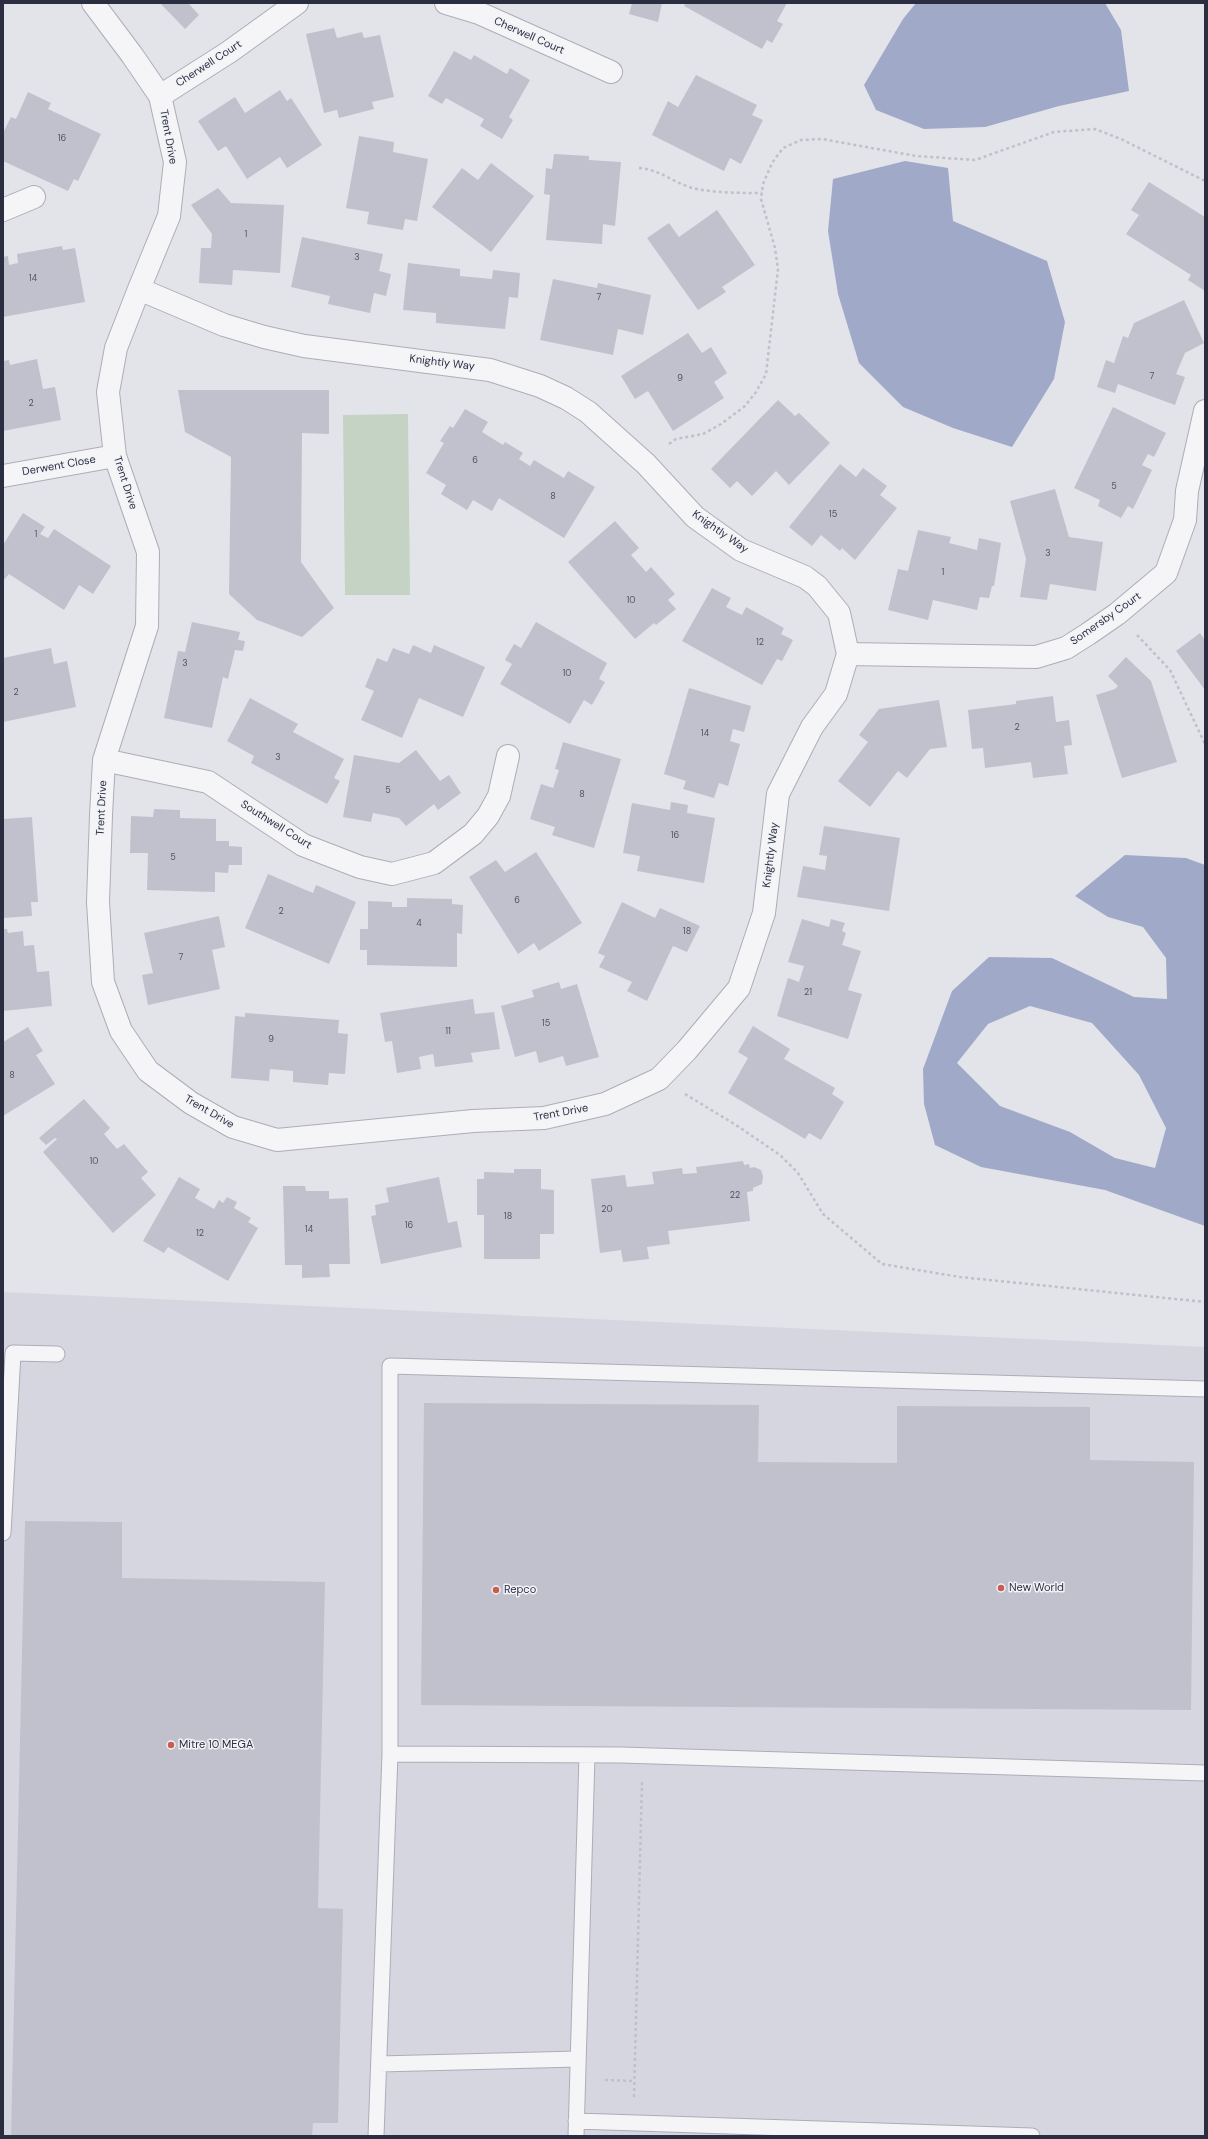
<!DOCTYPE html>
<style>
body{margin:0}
#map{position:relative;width:1208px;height:2139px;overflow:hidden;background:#e3e4ea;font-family:"DM Sans",sans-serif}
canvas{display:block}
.frame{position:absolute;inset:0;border:4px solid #2b2e41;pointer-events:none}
</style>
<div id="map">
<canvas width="1208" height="2139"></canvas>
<div class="frame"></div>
</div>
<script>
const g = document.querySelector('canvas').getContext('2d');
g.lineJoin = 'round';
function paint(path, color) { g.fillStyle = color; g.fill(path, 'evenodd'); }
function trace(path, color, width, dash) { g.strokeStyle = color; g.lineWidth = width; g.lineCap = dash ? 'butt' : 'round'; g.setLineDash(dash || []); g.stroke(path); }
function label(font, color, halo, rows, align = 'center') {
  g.font = font + ' "DM Sans",sans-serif'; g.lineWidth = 3; g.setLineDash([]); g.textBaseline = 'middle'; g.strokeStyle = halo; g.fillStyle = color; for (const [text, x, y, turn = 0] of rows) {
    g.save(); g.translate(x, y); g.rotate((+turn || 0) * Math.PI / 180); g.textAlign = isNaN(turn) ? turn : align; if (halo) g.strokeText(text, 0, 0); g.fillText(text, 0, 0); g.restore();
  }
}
paint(new Path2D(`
 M3,1292L1205,1347V2136H3Z`), '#d5d6df');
paint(new Path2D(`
 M408,414L410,595H345L343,415Z`), '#c4d3c4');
paint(new Path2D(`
 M916,3H1105L1121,30L1129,91L1059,106L985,127L924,129L876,110L864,85L903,19Z
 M905,161L948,168L953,221L1047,261L1065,322L1054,379L1012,447L953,428L903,407L859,363L838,294L828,231L833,179Z
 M1125,855L1186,858L1205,865V1226L1105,1190L981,1167L935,1145L924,1104L923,1069L952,991L989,957L1052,958L1134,997L1167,999L1166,958L1143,927L1108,917L1075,896ZM1030,1006L1092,1023L1139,1075L1166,1128L1155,1168L1115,1158L1070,1132L1000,1106L957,1063L988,1024Z`), '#a0a9c8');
paint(new Path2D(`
 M160,3H190L189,4L199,15L185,29Z
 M632,3H662L658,22L629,14Z
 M686,3H787L777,21L783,24L772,43L767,40L762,49L684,6Z
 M334,28L337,38L362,32L364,38L380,35L394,97L372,102L374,109L339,118L337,110L324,113L306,34Z
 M454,51L471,60L474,55L507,74L510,68L530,80L509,117L513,120L502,139L480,126L484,119L446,98L442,104L428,96Z
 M696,75L757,105L752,115L763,120L741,164L730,158L724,171L652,135L668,101L678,107Z
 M280,90L287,101L291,98L322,145L287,168L280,157L247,179L226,146L218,151L198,121L235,97L245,113Z
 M28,92L51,103L48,109L101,134L78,181L74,179L68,191L3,161V133L11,117L16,119Z
 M359,136L394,142L393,152L428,159L417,221L405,219L403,230L367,224L369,212L346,208Z
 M554,154L589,156V160L621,162L615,226L603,224L602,244L546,240L550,195L544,194L546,168L552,169Z
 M491,163L534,196L491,252L432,207L462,168L478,180Z
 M1149,182L1205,217V291L1188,280L1191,275L1126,234L1139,215L1131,210Z
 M218,188L231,203L284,205L280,273L233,270L232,285L199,283L201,248H211L212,234L191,205Z
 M717,210L755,265L722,287L726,292L698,310L647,238L669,223L679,237Z
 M302,237L383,254L379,271L391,274L386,296L374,293L370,313L328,304L330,296L291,287Z
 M62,246L63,250L75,248L85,302L3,317V257L8,256L9,265L18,263L17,254Z
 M408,263L460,269V276L492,279L493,270L520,273L518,298L509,297L505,329L436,323V313L403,310Z
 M553,279L597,288L598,283L651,295L643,335L618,329L613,355L540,340Z
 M1184,300L1204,343L1185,353L1176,374L1185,377L1175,405L1118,384L1115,393L1097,387L1106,360L1114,363L1123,336L1128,338L1134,323Z
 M688,333L702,353L711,347L727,373L714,382L724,398L673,431L648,391L635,399L621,376Z
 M37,359L43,389L55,387L61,420L3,431V361L9,360L10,365Z
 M178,390H329V434L302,433L301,562L334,608L302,637L257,620L229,594L231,457L185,432Z
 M778,400L795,416L799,413L830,443L789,485L776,471L752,496L737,481L730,488L711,469Z
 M1113,407L1166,433L1154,457L1148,454L1142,465L1152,470L1133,509L1128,506L1121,518L1098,506L1100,500L1074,488Z
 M465,409L488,422L482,432L503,445L505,442L523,453L519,459L530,466L534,460L564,478L568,471L595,487L564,538L499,498L492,511L473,500L467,510L441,494L446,485L426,473L444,443L440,441L450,426L453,428Z
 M840,464L856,477L863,468L887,486L880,495L897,508L855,560L842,548L840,551L821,535L812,546L789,527Z
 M1055,489L1069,537L1103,542L1096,591L1050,584L1047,600L1020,597L1026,559L1010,501Z
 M23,513L45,527L40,534L48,538L54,529L111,566L93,594L79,585L64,610L9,574L3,581V545Z
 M615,521L639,548L631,555L646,572L651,567L675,594L668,600L676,609L656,625L654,623L635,639L568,562Z
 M918,530L951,537L949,543L977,550L979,538L1001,543L994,586H992L989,598L980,597L977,610L933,600L928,620L888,610L898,569L908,571Z
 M712,588L731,598L726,607L742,615L746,607L784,628L781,634L793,640L782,661L777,659L762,685L682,641Z
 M192,622L240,632L238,640L245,641L243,651L235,650L228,679L223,677L212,728L164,718L178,651L185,652Z
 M536,622L607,663L599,679L605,682L592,705L584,700L570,724L500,684L512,664L505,660L514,644L521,648Z
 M1200,633L1205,640V690L1176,651Z
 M413,645L431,653L434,645L485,667L463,717L419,698L402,738L361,720L374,691L365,687L377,658L387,662L393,648L409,654Z
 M51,648L54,664L67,661L76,707L3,722V658Z
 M1126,657L1151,681L1177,762L1122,778L1096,695L1115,689L1118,686L1108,676Z
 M689,688L751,706L744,732L733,729L730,741L740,744L728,786L719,783L714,798L683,789L686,781L664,774Z
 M1053,696L1056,722L1069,720L1072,745L1064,746L1068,774L1033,778L1031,762L985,768L983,748L972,749L968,710L1016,704V701Z
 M250,698L298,724L293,732L344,759L334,778L340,781L327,804L251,763L254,756L227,741Z
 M939,700L947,747L930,749L907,778L898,771L870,807L838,781L868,742L859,735L879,709Z
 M563,742L621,759L594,848L552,835L555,827L530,819L541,784L553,788L559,770L555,769Z
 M416,750L440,781L449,775L461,793L438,810L434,804L406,826L399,818L373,813L371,822L343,817L354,755L399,763Z
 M671,802L688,805L687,813L715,818L704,883L637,871L640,856L623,853L632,803L670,810Z
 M154,809L180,810V818L216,819V841H229V846L242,847V865H229L228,873L215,872V892L147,890L148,853H130L131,816L153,817Z
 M32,817L38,902H31L32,916L3,918V819Z
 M824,826L900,838L889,911L797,897L803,866L825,870L827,856L819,855Z
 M536,852L582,923L539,951L534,943L518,954L469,877L496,860L505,872Z
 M268,874L313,893L316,885L356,902L329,964L245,928Z
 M407,898L452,899V904L463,905L462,934L457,933V967L367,965V950H360V929H368V901L392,902V907H407Z
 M622,902L655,918L660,908L700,926L687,952L673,946L647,1001L627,991L632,982L599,967L605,956L598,953Z
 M219,916L225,947L212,950L220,989L148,1005L142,975L153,973L144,933Z
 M802,919L829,927L831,919L845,923L842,931L846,933L842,945L861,951L848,990L862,994L848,1039L777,1016L788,978L799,982L804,966L788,962Z
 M3,929H7L8,933L23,931L24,946L34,945L37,972L49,971L52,1006L3,1011Z
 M559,982L561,989L577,984L599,1057L566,1066L563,1056L539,1063L536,1051L515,1057L501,1006L534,997L532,990Z
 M473,999L475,1014L494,1012L500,1049L471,1053L473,1062L435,1067L433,1054L419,1057L421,1069L397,1073L392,1041L385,1042L380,1013Z
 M245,1013L339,1020L338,1033L348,1034L345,1074L329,1073L328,1085L293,1082V1071L270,1069L269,1081L231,1078L235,1016L245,1017Z
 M753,1026L790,1049L784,1059L835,1088L832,1094L844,1102L821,1140L809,1133L805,1139L728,1093L748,1058L738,1052Z
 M28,1027L43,1051L36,1055L55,1084L3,1116V1042Z
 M84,1099L110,1128L104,1134L117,1149L124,1144L148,1172L141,1178L156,1195L113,1233L43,1152L57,1139L55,1138L46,1145L39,1138Z
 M743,1161L744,1165L749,1164L750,1168L754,1167L761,1170L763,1176L762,1184L753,1188V1191L747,1192L750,1221L668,1231L670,1244L647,1247L649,1259L623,1262L621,1250L600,1253L591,1179L625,1175L627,1187L654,1184L652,1172L682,1168L683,1174L697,1173L696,1167Z
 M514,1169H541V1189L554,1190V1234H540V1259H484V1215H477V1179H484V1172L514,1173Z
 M179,1177L200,1189L195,1198L214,1209L219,1200L223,1203L227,1197L237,1202L234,1208L251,1218L248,1222L258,1228L228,1281L168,1247L164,1253L143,1241Z
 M439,1177L448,1223L457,1221L462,1247L381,1264L371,1216L376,1215L375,1205L389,1202L386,1188Z
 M283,1186H305L306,1191H329V1199L348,1198L350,1264H329L330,1277L302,1278V1265H285Z
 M424,1403L759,1405L758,1462L897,1463V1406L1090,1407V1460L1194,1462L1191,1710L421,1705Z
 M25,1521L122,1522V1578L325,1582L318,1908L343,1909L338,2123H313L312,2136H11Z`), '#c0c1cd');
const service = new Path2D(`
 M3,1533L13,1353L57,1354
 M390,1754L621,1755L1205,1773
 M379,2064L578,2059
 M576,2121L1032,2136
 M376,2136L390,1754V1366L1205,1389
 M576,2136L587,1755`);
const minor = new Path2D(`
 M93,3L132,55L160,96L175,162L169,216L139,289L116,348L108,392L115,456L148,552L147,626L104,760L101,815L98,902L103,982L121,1031L148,1071L191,1103L233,1127L277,1140L473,1121L544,1118L605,1104L659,1079L687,1050L739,988L764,913L778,794L812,727L836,694L848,654L839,613L817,586L805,577L741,550L695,517L646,464L588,412L566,398L540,386L490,370L304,346L264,337L224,325L139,289
 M446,3L479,13L611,72
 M160,96L229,52L297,3
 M3,210L34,197
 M3,476L115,456
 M848,654L1036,657L1066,648L1088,634L1117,614L1166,573L1185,520L1187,491L1205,411
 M104,760L208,782L303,845L360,867L392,874L434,863L473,834L488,816L499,796L508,756`);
trace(service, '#acadb7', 17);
trace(minor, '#acadb7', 24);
trace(new Path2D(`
 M639,168C660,169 676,185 697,189C718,193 740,193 762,193
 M669,444L676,439L703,434L721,424L745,406L756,392L766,374L778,269L775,248L761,199L763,184L772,163L783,148L801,140L822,139L916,156L975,160L1054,132L1095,129L1121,139L1205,181
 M1137,635L1170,670L1205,744
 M685,1094L736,1125L780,1155L798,1173L823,1214L882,1264L960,1277L1205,1302
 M605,2080L635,2081
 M634,2097L642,1782`), '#c0c1c8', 2.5, [3, 3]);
trace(service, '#f5f5f8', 15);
trace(minor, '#f5f5f8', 22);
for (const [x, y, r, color] of [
 [1001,1588,4,"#c75e50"],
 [496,1590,4,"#c75e50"],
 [171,1745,4,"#c75e50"]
]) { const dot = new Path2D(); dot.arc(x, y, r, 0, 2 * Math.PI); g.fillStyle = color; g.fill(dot); trace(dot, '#f2f3f7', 1.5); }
label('9px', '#505364', null, [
 ["16",62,139],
 ["1",246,235],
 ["3",357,258],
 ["14",33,279],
 ["7",599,298],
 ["7",1152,377],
 ["9",680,379],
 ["2",31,404],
 ["6",475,461],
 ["5",1114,487],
 ["8",553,497],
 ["15",833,515],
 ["1",36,535],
 ["3",1048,554],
 ["1",943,573],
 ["10",631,601],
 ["12",760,643],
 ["3",185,664],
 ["10",567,674],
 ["2",16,693],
 ["2",1017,728],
 ["14",705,734],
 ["3",278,758],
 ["5",388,791],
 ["8",582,795],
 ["16",675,836],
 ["5",173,858],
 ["6",517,901],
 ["2",281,912],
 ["4",419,924],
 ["18",687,932],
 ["7",181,958],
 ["21",808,993],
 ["15",546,1024],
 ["11",448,1032],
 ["9",271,1040],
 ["8",12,1076],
 ["10",94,1162],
 ["22",735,1196],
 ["20",607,1210],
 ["18",508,1217],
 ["16",409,1226],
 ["14",309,1230],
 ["12",200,1234]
]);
label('11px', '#2b2e41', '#f2f3f7', [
 ["Cherwell Court",529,36,24],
 ["Cherwell Court",209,64,-33],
 ["Trent Drive",168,137,80],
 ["Knightly Way",442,363,7],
 ["Derwent Close",59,466,-10],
 ["Trent Drive",125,483,72],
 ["Knightly Way",720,532,35],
 ["Somersby Court",1106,619,-35],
 ["Trent Drive",102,808,-87],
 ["Southwell Court",276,825,32],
 ["Knightly Way",771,855,-83],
 ["Trent Drive",209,1112,30],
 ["Trent Drive",561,1113,-10]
]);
label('11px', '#2b2e41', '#f2f3f7', [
 ["New World",1009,1588],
 ["Repco",504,1590],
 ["Mitre 10 MEGA",179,1745]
], 'left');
</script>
